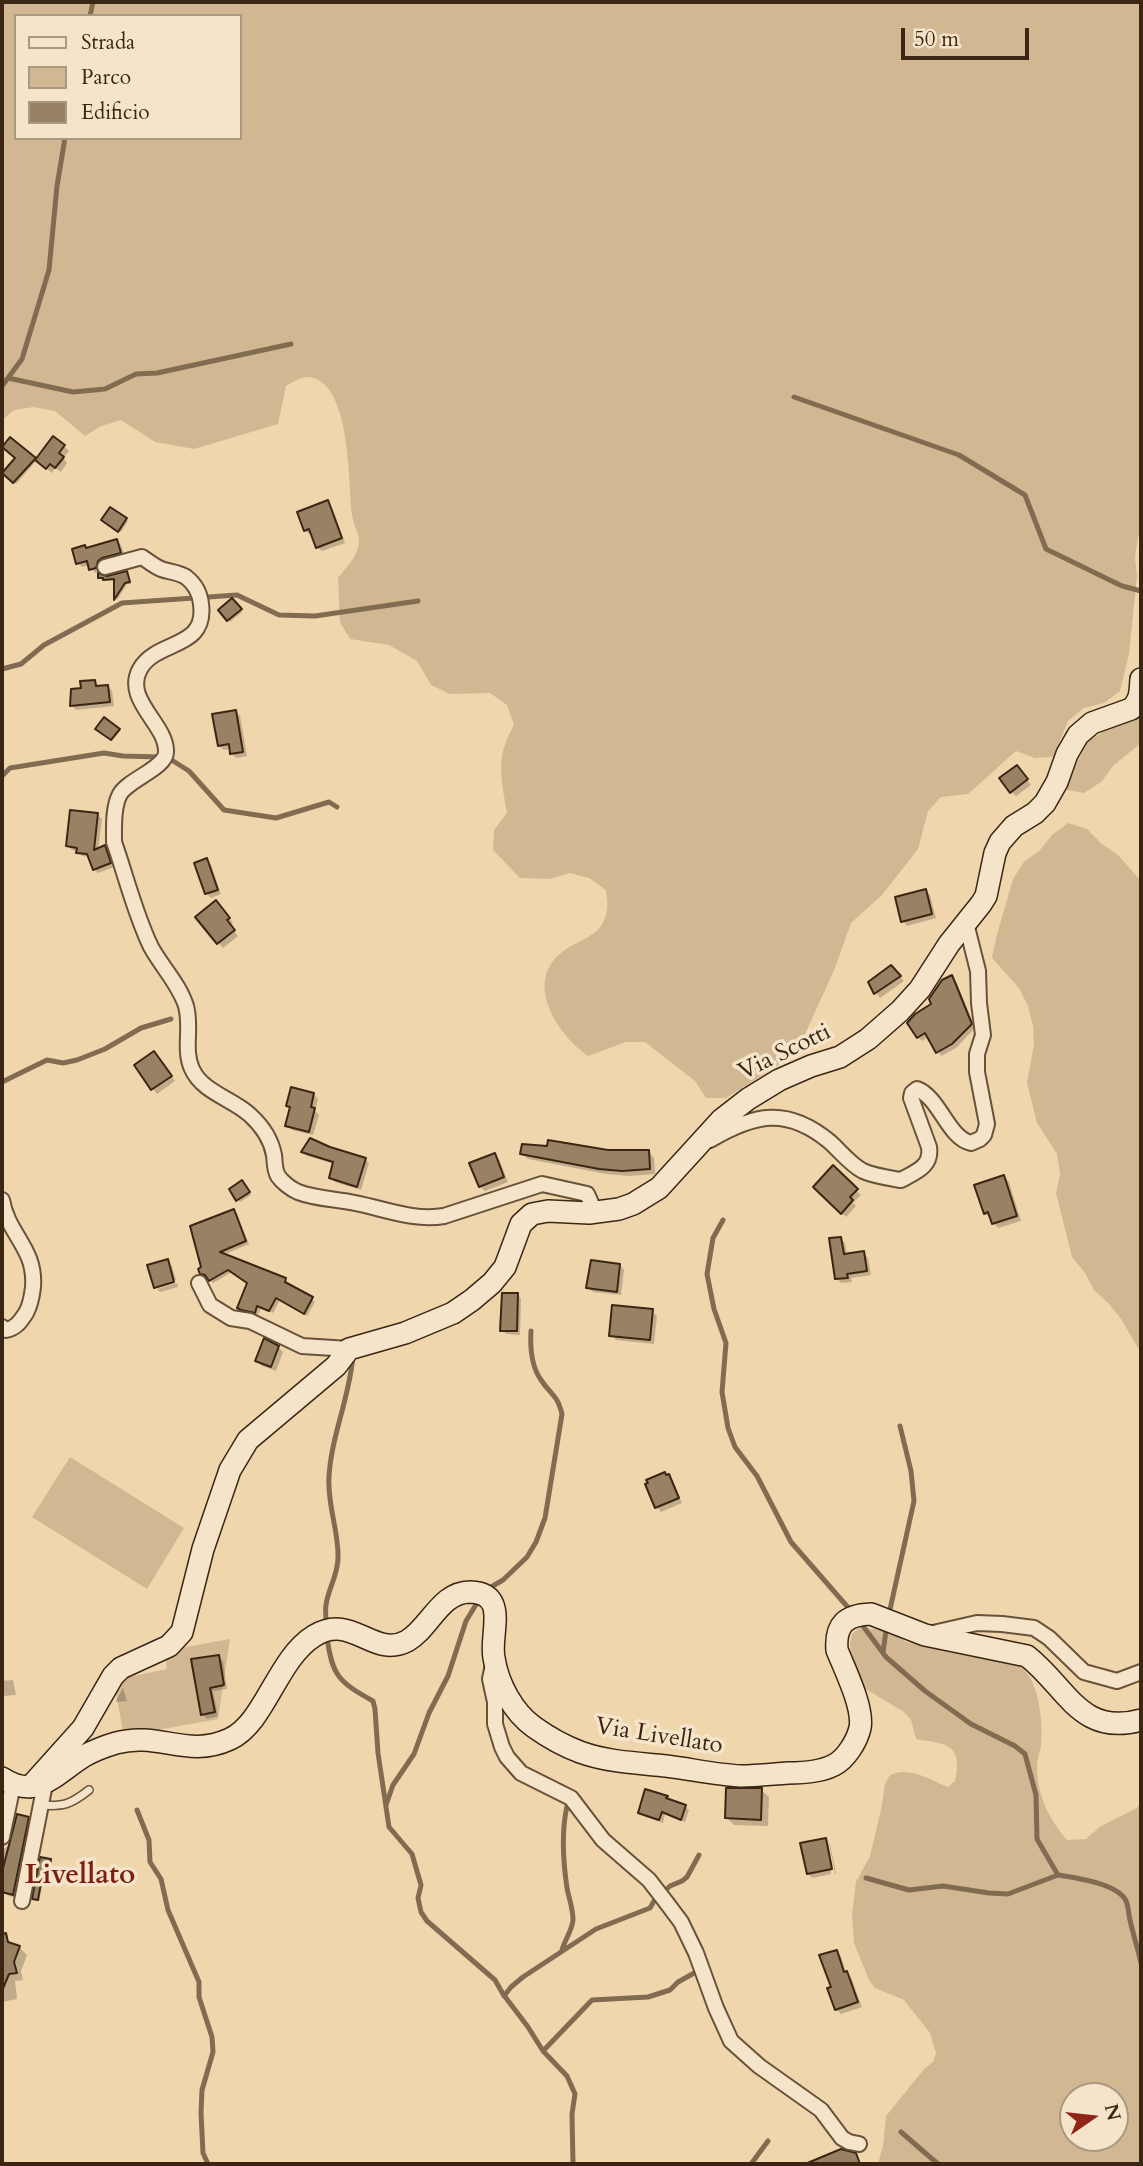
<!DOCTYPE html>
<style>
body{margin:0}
#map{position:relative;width:1143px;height:2166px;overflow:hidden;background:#f0d6ad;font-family:Cardo,serif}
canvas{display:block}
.frame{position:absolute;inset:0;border:4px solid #3b2614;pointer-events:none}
.legend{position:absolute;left:14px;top:14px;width:228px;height:126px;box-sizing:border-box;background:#f5e4ca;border:2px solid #ab9881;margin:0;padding:9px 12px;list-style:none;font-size:21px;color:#3b2614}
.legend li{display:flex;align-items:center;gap:14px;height:35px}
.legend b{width:35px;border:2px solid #ab9881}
.north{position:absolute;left:1059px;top:2082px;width:70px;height:70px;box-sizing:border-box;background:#f5e4ca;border:2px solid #ab9881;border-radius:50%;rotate:76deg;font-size:19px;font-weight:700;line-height:28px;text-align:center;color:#3b2614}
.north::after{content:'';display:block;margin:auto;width:24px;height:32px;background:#8f2418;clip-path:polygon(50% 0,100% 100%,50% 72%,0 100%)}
.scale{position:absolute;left:901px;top:28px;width:128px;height:32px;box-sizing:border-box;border:4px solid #3b2614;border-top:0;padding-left:9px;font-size:21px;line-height:24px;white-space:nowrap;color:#3b2614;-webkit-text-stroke:5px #f5e4ca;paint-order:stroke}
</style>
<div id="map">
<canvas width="1143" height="2166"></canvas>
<div class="frame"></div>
<ul class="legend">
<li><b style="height:9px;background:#f5e4ca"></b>Strada</li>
<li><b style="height:19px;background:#d1b893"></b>Parco</li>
<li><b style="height:19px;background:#998264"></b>Edificio</li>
</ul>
<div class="north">N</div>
<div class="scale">50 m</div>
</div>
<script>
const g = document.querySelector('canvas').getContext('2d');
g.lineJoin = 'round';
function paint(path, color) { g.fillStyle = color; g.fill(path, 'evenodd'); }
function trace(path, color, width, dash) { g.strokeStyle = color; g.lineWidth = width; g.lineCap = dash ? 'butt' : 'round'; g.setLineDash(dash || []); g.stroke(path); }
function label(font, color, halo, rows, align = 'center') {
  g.font = font + ' Cardo,serif'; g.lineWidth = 7; g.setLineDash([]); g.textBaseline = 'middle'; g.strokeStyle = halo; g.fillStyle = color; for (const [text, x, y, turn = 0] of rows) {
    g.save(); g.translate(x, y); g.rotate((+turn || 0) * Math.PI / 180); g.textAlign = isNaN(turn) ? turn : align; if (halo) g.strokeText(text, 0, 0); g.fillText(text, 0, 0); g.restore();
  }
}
paint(new Path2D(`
 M2,2H1141V531L1138,537L1135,557L1137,576L1129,654L1120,691L1104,703L1084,708L1068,721L1053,757L1035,758L1016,751L968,794L941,797L928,811L918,849L882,895L851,923L835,968L796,1054L726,1098H706L695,1081L645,1042H626L588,1056C557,1034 524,983 561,953C572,943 593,938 601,926C609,913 608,904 606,890L589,878L570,873L550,879L520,878L493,850L494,830L507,813C501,777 495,758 514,725L507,705L490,693L450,694L431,685L417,661L389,645L350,639L340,622L338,578C346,568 359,555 359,541C359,533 353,524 352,515C348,485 352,375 305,377C299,378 291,383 286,386L278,424L194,449L155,442L121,420L101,426L85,436L55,411L34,407L14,410L2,420ZM16,16H240V138H16Z
 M1141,711V743L1114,765L1101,782L1084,793L1063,789L1089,740Z
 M1068,823L1087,829L1102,844L1118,855L1141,881V1353L1121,1319L1109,1304L1094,1290L1085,1273L1072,1257L1056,1193L1060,1174L1057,1154L1037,1123L1027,1083L1034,1045L1033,1026L1028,1006L1019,988L992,958L996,938L1013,879L1024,862L1040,850L1052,835Z
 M70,1457L184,1528L147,1589L32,1517Z
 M860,1628L889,1630L906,1642L952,1653L1019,1664C1023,1669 1029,1675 1032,1681C1040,1699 1043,1725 1041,1745C1040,1752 1037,1759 1037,1767C1037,1795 1049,1819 1067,1840L1086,1839L1101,1826L1137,1808L1141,1801V2164H878L883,2146L886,2116L925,2068L933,2062L936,2053L930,2033L904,2000L875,1988L869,1980L854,1943L852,1915L856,1882L870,1856L882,1805L885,1784L890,1775C909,1766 929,1779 948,1787L955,1781C963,1744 947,1744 916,1739L911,1720L904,1712L859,1685L851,1654L850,1644L852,1634ZM1073,2096H1115V2138H1073Z
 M230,1639L218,1719L124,1736L115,1689L124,1678L167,1669L165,1656L175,1649Z`), '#d1b893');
paint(new Path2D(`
 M10,439L36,461L16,484L4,473L18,458Z
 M64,446L69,451L63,458L67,463L61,472L55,468L52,473L42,465Z
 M327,502L332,507L345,543L322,551L317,547L312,534L310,535L305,530Z
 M111,509L128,521L121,532L105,522Z
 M117,541L121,545L125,557L103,564L100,572L95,573L90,565L82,567L78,563L87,549Z
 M126,573L131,584H127L117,600L116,580L106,581L100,577Z
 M232,600L242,612L230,622L220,610Z
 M94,681L99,686H108L112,691L114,706L76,710L72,706L83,690Z
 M236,712L240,716L247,756L236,758L232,754L231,749L224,750L219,745Z
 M1021,772L1031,785L1016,796L1011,791Z
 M97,815L102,819L98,851L105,847L109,851L114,867L98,873L94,869L90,857L82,856L78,851L72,850L68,846Z
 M207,860L211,865L221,894L211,898L206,893Z
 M925,891L930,895L936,918L907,926L903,921Z
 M221,907L233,923L230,926L238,936L223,948L198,917Z
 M891,967L904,981L880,998L870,982Z
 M952,977L956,981L975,1028L956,1048L941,1056L929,1037L922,1041L918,1037L933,1004Z
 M158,1058L175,1081L157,1094L136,1066Z
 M314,1095L318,1099L315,1111L319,1115L313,1135L292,1130L287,1125L292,1109L288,1105Z
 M329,1148L365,1159L369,1163L361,1190L335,1182L331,1178L335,1164L307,1156L303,1152Z
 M608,1151L649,1152L654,1158L655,1174L629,1176L606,1174L528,1159L522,1154Z
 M495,1155L499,1159L508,1182L485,1191L480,1186Z
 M833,1168L861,1195L853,1203L856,1206L846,1217L815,1187Z
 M1004,1177L1009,1182L1021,1221L998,1228L985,1213Z
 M244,1184L251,1195L240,1202L231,1190Z
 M233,1211L237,1214L249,1244L223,1255L285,1279L288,1283V1285L311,1298L315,1302L307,1316L280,1300L273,1313L261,1308L258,1315L242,1311L239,1308L249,1284L232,1272L213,1283L201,1270Z
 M840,1238L845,1243L847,1255L864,1253L868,1258L871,1275L851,1278L852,1282L841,1283L837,1278Z
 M167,1261L172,1266L176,1280L155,1286V1288L149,1266Z
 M620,1265L624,1270L621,1295L593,1292L588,1287Z
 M177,1283L178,1287L160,1292L157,1289Z
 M518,1295L521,1299L520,1335L506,1334L502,1330Z
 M652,1311L657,1316L654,1344L616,1340L611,1335Z
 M278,1347L283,1352L276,1371L262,1366L257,1361Z
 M665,1474L673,1481L682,1503L661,1512L657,1507Z
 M219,1657L223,1661L227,1689L213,1691L218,1716L207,1719L203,1715L193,1661Z
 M13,1680L16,1695L3,1696L2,1681Z
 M123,1688L127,1701L117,1702L116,1701Z
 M761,1790L769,1797L768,1826L734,1825L727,1818Z
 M647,1791L667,1798L671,1802L685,1807L689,1810L685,1822L665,1814L663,1823L643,1816L640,1812Z
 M28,1819L32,1823L18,1899L2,1893L3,1873L2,1848H5L11,1844Z
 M825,1840L828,1843H825L831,1874L813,1878L808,1874Z
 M829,1843L830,1844L836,1873L835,1874Z
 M42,1859L52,1863L50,1873L45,1872L39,1901L34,1899Z
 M2,1942L19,1947L27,1955L21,1971L23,1980L15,1981L17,1999L2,2002Z
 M836,1952L841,1956L846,1973L851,1977L862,2007L841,2014L836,2009L833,1989Z`), '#0003');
trace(new Path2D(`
 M90,16L93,2
 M8,378L73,392L105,389L136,374L157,373L291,344
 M2,386L22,359L49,270L57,186L65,138
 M794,397L959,455L1025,495L1046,549L1122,586L1141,591
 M2,669L21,664L44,645L122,603L237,595L279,615L315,616L418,601
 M2,776L10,768L104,753L123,756L161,757L170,759L189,771L224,810L276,818L329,802L337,807
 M2,1082L47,1060L63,1063L77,1060L105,1049L141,1028L171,1019
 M723,1220L713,1238L707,1274L714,1309L726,1343L722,1392L728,1428L735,1447L757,1476L791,1542L852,1612
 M486,1590L503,1580L527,1557L536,1542L545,1518L562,1414C557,1394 551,1395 541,1380C531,1366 530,1348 531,1331
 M889,1614L914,1501L911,1471L900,1426
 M860,1622L886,1657L925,1691L971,1724L1015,1746L1025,1754L1036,1795L1037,1839L1058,1875C1076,1878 1115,1883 1125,1899C1129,1905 1128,1913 1130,1920C1133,1934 1138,1949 1141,1963
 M327,1627C326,1620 325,1612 326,1605C328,1589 338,1575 338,1558C339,1531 327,1505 329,1477C331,1436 350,1397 353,1355
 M327,1637C332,1676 339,1682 373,1701L375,1709L378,1753L389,1827L412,1854L421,1885L418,1898L421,1912L427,1921L495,1980L503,1994L528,2027L543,2051L567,2076L575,2094L572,2114L573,2164
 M883,1652L887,1624
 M386,1805L393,1785L414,1754L429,1713L448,1676L466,1621L480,1598
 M137,1810L149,1840L150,1862L161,1879L168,1910L199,1982V1997L212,2037L213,2052L202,2090L201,2113L203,2153L208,2164
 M866,1878L909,1890L943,1886L989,1893L1008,1894L1058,1875
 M562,1950C565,1939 572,1931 573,1920C573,1908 569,1899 567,1888C563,1861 561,1833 567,1806
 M504,1996L511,1987L523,1977L596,1929L650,1908L654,1901L670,1886L682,1881L687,1877L699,1855
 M543,2051L592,2000L648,1997L670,1990L678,1982L696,1972
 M901,2132L938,2164
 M751,2164L768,2141`), '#826c51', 5);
const building = new Path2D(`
 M53,436L65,445L59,453L64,457L55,468L50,464L46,469L35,460Z
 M10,437L36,458L13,483L2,473L15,458L2,447Z
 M328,500L342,538L316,548L309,529L304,531L297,512Z
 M110,507L127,518L118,532L101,520Z
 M117,539L121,553L102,558L98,561L96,568L89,570L87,561L76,564L72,549L85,545L86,548Z
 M127,571L130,582L125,583L114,600V579L103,580V578H98V573L107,576Z
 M232,598L242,609L227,621L218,610Z
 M95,680L96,686L108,685L110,702L70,706L71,689L81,688L80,681Z
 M236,710L243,752L230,754L229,744L218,746L212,714Z
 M104,717L120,729L111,740L95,729Z
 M1017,765L1028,779L1010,793L999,778Z
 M70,810L98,813L94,850L105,845L111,863L93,870L87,854L76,853L77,848L66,846Z
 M207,858L218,890L205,894L194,863Z
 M926,889L932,914L901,922L895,897Z
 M216,900L230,918L227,920L235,930L217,944L195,917Z
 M891,965L901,976L874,994L868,982Z
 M952,975L972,1024L952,1044L936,1053L925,1033L917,1038L907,1023L915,1014L931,1004L929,999L942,980Z
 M154,1051L172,1076L151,1090L134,1065Z
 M291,1087L314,1093L311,1107L315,1108L309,1132L285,1126L290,1107L286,1106Z
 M310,1138L330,1147L366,1158L357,1187L329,1178L333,1162L301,1152Z
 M548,1140L608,1150H649L650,1169L622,1171L599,1169L520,1154L522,1144L547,1146Z
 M495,1153L504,1177L479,1187L469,1163Z
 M833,1165L858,1189L850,1197L853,1200L841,1214L813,1187Z
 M1004,1175L1017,1216L992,1224L988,1212L984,1214L974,1185Z
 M242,1180L250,1192L236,1201L229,1189Z
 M234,1209L246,1241L220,1252L286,1278L285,1282L313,1297L304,1314L276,1298L269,1311L257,1306L255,1313L241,1310L237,1308L247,1283L228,1270L209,1281L205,1275L200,1274L198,1269L201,1267L190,1226Z
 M841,1237L844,1254L864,1251L867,1271L847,1274L848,1278L835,1279L829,1238Z
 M168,1259L174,1282L154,1288L147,1265Z
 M591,1260L620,1264L617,1292L586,1288Z
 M502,1293H518L517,1331H500Z
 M612,1305L653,1309L650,1340L609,1336Z
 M264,1338L279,1346L271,1367L255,1361Z
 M665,1472L666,1475L669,1474L679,1498L655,1508L645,1484L648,1483L646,1480Z
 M219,1655L224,1685L210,1688L215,1712L201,1715L191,1659Z
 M726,1788H762L761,1820L725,1818Z
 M645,1789L668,1796L666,1798L686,1805L681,1820L662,1812L659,1820L638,1813Z
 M17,1814L29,1817L13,1895L2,1892V1872Z
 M826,1838L832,1869L807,1874L800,1843Z
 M40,1857L51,1859L49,1872L43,1871L38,1900L32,1899Z
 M6,1933L8,1942L20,1946L14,1962L17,1973L9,1974L2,1991V1934Z
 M837,1950L844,1972L847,1971L858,2002L835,2010L827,1988L831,1987L819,1955Z
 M841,2149L856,2153L860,2164H805Z`);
paint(building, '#998264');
trace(building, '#3b2614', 2);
const lane = new Path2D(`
 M41,1805C64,1807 71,1804 89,1790`);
const street = new Path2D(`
 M105,567L142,557C148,561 154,566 161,569C169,572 178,572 186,577C195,584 200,594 201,604C207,650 157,639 140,669C123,700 167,724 166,752C166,768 129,779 120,794C113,807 114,827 114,842C126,876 135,914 151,947C162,967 179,984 186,1006C192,1027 183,1050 192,1069C202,1092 233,1099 250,1115C261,1125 271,1139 274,1155C275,1162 274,1169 278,1176C282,1182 291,1189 298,1192C316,1199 337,1199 355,1203C386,1209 413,1221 444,1216L542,1184L587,1194L592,1205L589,1213
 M710,1140C754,1114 787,1106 830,1142C840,1151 851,1165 863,1171C874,1176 889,1178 901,1180C915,1172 932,1167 929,1147L911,1098L912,1093L917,1089C940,1098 948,1138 971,1143L980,1139L984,1135L987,1124L977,1072V1054L983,1035L979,1003L978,971L966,923
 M2,1200C8,1235 36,1248 33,1287C32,1296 31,1304 26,1313C20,1322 16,1328 6,1330L2,1327
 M199,1283L210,1305L231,1318L250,1321L302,1346L349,1349
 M933,1633L977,1623L1002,1624L1034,1628L1049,1638L1084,1672L1117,1681L1141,1672
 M492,1669L490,1679L495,1702V1724L502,1747L507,1757L521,1773L571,1798L603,1840L649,1880L666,1902L681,1922L696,1953L716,2008L731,2041L759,2066L821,2110L842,2138L849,2142L859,2144
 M2,1837L13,1785
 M22,1901L45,1784`);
const secondary = new Path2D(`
 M2,1778C37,1801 55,1774 84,1756C93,1751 106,1746 116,1743C159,1731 187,1759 230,1739C265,1723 277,1659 314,1636C352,1612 373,1659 407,1641C430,1628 440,1592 470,1592C510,1593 489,1635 494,1658C498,1684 513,1712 534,1727C548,1737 564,1746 580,1752C607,1762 637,1763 666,1766C691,1769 716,1775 741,1776C757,1776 773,1774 788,1773C803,1773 821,1772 834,1765C846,1759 857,1741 860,1728C864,1708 845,1670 837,1650C835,1624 846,1615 871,1614L925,1635L1027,1656C1067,1687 1080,1737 1141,1720
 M30,1787L83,1728L113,1676L121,1668L169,1646L182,1632L203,1549L230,1470L248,1440L336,1366L349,1349L405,1333L453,1313L472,1300L492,1283L505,1267L521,1224L532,1214L548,1211L589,1213L619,1209L633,1204L659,1188L721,1120L748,1099L779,1080L811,1066L840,1057L868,1039L900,1011L920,989L949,944L981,904L986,896L995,853L1000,842L1014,826L1035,813L1045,803L1057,782L1067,754L1078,735L1092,723L1131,709C1141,700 1140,691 1141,679`);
trace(lane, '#68523a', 10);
trace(street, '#68523a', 18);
trace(secondary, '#3b2614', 24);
trace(lane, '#f5e4ca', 7);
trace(street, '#f5e4ca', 14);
trace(secondary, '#f5e4ca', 21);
label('24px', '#3b2614', '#f5e4ca', [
 ["Via Scotti",785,1053,-26],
 ["Via Livellato",659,1737,9]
]);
label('bold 28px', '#7a1f14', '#f5e4ca', [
 ["Livellato",80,1877]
]);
</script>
